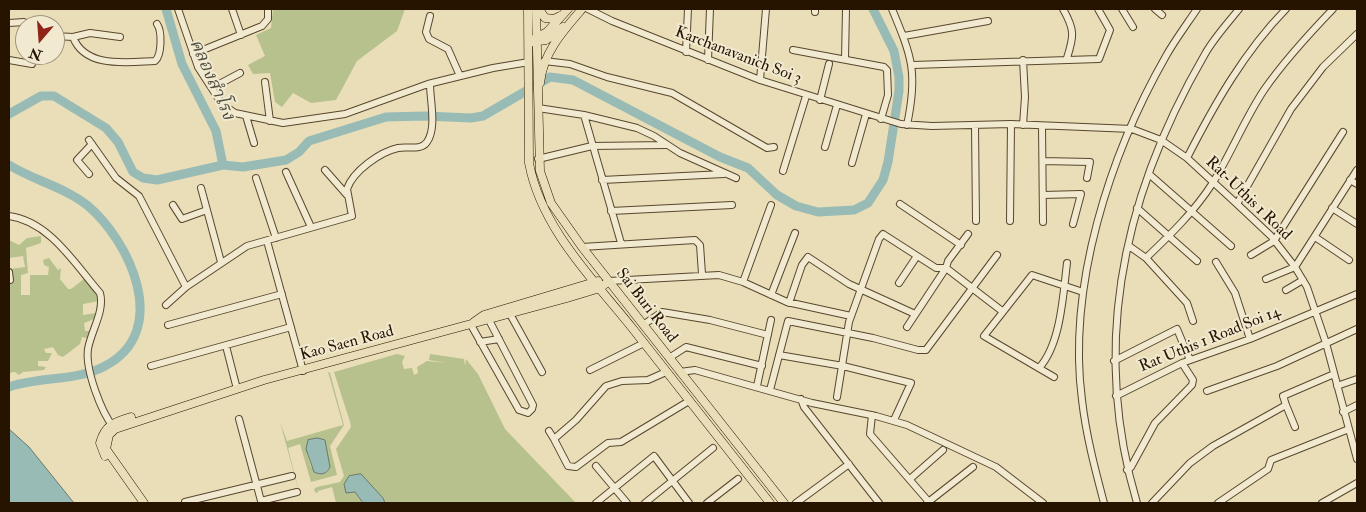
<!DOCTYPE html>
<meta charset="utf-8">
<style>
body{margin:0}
#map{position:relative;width:1366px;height:512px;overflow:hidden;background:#e9deb7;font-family:"IM FELL Double Pica",serif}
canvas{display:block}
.frame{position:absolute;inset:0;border:10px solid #271400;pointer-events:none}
.north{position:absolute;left:15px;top:15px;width:50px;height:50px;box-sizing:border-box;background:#f1ead0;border:1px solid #a0947d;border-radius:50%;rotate:198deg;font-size:14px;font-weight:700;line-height:20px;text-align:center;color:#271400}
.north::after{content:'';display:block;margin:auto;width:18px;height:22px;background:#8f2418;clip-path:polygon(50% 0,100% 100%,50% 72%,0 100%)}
</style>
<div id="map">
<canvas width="1366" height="512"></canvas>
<div class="frame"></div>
<div class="north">N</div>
</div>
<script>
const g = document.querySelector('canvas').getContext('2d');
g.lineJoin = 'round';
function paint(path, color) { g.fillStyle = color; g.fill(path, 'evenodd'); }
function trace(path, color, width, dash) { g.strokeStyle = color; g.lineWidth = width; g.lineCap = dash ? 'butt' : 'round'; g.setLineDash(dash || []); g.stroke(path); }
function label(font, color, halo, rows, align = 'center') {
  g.font = font + ' "IM FELL Double Pica","Noto Serif Thai",serif'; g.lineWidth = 4; g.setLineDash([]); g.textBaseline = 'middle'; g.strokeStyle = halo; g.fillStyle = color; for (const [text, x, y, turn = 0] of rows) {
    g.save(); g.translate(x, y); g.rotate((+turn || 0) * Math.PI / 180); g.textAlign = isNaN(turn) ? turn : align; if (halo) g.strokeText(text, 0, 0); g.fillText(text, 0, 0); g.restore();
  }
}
paint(new Path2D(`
 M273,9H405L397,31L357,61L336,100L311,103L293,93L282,107L275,102L270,73L253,74L248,65L265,56L256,35L271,28Z
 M41,236V243L26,248L28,273L21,275V295H30V275H48L49,267L44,265L43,260L49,258L58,270L61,268L60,279L68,289H71L84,279L97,294L99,301L83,304V315L96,313L94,319L84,323L85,331H90L87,338L82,337L80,344L63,357L58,355L53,347L44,349L46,353H52L48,361H38V366L46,367L44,370L23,372L19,375L15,372L9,373V281L12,280L10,269L25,267L23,256L9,258V240L19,245L27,238Z
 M397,354L405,356L402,362L404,369L412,368L414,375L418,373L417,367L427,361L446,363L429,360L430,354L464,359L465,366L466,359L478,374L505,429L576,503H385L383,498L355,492L363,503H336L332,487L318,491V493L315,492L314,489L317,487L340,482L344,476L336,449L351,427L350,422L334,372Z
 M328,372L330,373L344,425L330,446L337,475L311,482L300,444L288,448L302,503L280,422L287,441L343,425ZM307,454L330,467L326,473L311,467Z`), '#b6c18e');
const water = new Path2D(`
 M9,429L29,447L74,503H9Z
 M318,438L325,440L330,467C326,475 321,475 314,472L306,449L308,440Z
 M361,474L383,498L385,503H363L355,492L346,493L344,484L349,476Z`);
paint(water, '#99bbb6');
trace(water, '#6b786d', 1);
trace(new Path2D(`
 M166,9L182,64L216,131L223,165
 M9,114L41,96H54L106,128L118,142L133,172L143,178L157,180L223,165L243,167L286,160L299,152L309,141L386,117L425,116L471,118L483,116L550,77L573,80L720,157L748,168L777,195L796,206L818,212L854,210L868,203L883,180L888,162L899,91V77L894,51L873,9
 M9,165C33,180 64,187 87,205C130,241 172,331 105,366C75,382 40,376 9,387`), '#99bbb6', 9);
const minor = new Path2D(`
 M178,9L198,67L222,104L235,113L283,123L345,114L428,84L493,68L529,62
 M232,9L241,35
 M588,9L612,21L760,80L901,124L932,126L1011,124L1132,129L1161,140L1187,158L1237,204L1271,236L1295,267L1307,287L1326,343L1357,459
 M892,9C912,57 918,73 907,125
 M1063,9C1075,30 1074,36 1067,58
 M1122,9L1133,27
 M1155,9L1162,15
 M815,12V9
 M430,16L426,32L429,39L448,49L460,76
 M9,23L24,22L28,25
 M55,36L73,37L90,33L120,37
 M904,36L988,21
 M73,37C85,69 128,62 155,61C162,55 162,31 157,24
 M793,50L884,67L887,70L888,95L881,119
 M686,52L688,9
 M193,54L262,26L268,19V9
 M845,59L846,9
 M9,60L32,64
 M708,60L710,9
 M1023,60L1025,97L1023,125
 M544,61L570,64L607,77L672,93L767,148L774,147
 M913,65L1099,59L1110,30L1098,9
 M760,80L766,9
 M265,82L270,121
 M212,88L240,73
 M820,100L829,64
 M538,108L584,115L637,128L654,136L680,153L736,178
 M584,115L621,243
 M246,116L254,143
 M975,125L976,221
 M1042,126L1043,222
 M89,140L116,178L139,196L186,287
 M825,147L837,105
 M1187,158C1214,105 1244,52 1286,9
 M538,159L592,146L666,145
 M1043,161L1090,162L1087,178
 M852,163L866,114
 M325,170L347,195
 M783,171L806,96
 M286,172L311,227
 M89,174L77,160L92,144
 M1149,174L1231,246
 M256,178L276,238
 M602,180L724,174
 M1350,180L1357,184
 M201,188L221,262
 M1043,195L1081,194L1073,224
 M900,204L961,245
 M1237,204L1291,109L1323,67L1357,34
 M173,205L182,219L207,210
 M1137,208L1197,261
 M1332,208L1357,224
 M611,211L732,205
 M9,216C49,221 75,264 100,293C105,311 91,331 88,349C85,369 101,412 114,428
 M1010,221L1011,124
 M968,234L948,261L946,268L1002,311
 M1315,237L1349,260
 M267,241L303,371
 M1129,246L1146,258L1187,303L1193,321
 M582,247L695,240L700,245L702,274
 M1251,255L1274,241L1343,132
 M1146,258C1170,235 1194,212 1212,184C1231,154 1244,120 1264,90C1284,61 1308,35 1333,9
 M1216,262L1235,293L1250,339
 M9,272L10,280
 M1266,279L1295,267L1357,170
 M609,281L719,275L743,282L787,302L851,316
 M743,282L771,205
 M899,283L917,256
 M1286,290L1303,280
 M771,295L795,233
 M789,303L802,265L808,257L849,284L915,314
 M166,305L186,287L247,246L352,216L347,189C353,171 380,152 398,148C407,146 421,151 427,142C437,128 430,100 430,84
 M510,314L542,372
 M168,325L282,294
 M471,325L519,410L528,413L532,409L533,405L489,320
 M643,325L662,312L710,320L768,335
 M480,342L499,339
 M226,346L237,389
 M779,355L843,366L911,383L894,420
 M669,358L686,347L762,366
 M1114,361L1177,329L1190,360
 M151,366L291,327
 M1039,368C1061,344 1063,295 1067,263
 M590,370L644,343
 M666,372L648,380L622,381L606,386L576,420L554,439L568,466L576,467L608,443L621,442L689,401
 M680,372L695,370L812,403L876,416L907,425L996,467L1043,503
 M1054,377L984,336L1032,275L1083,292
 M757,386L771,320
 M1337,386L1357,379
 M770,390L788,321L873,338L918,350H926L997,255
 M1207,391L1277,366L1357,329
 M1116,396L1182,363L1250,339L1357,294
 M837,397L849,322L879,239L883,234L936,268H946L907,327
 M801,399L804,407L879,503
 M1286,405L1295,427
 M1343,412L1357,405
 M872,415L870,434L929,502
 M239,419L261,501L297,492
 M549,431L554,439
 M596,466L627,503
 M1127,470L1131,467L1155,423L1192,385L1193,380L1182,363
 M910,479L943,450
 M185,502L292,476
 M596,503L654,456L689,503
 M645,503L713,448
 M707,503L738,479
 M796,503L849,464
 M927,503L973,467
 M1104,503C1095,469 1086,435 1082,400C1067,286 1110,154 1166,56C1175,40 1187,24 1197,9
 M1137,503C1090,345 1123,195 1205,54C1214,38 1227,24 1239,9
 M1152,503L1190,463L1213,446L1286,405L1283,396L1334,374
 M1218,503L1268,469L1271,460L1349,429
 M1322,503L1357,483`);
const major = new Path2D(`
 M528,9L529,163C541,228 593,279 633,329C678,387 724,445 770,503
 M536,9L540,171L551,203L582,247L784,503
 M539,9L545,18L554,19L560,16
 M534,39L547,32L568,9
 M532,42L546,40L563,27
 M540,83C543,53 563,31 582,9
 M474,322L484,315L598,281
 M105,456L100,443C105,425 114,422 131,417
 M144,503L106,449L109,435L115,429L264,380L567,298L600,288L609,281`);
trace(minor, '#58462e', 8);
trace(major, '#271400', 9);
trace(minor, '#f1ead0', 6);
trace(major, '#e9deb7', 8);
label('16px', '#271400', '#f1ead0', [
 ["Karchanavanich Soi 3",738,56,21],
 ["Rat-Uthis 1 Road",1248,199,44],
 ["Sai Buri Road",646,306,52],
 ["Rat Uthis 1 Road Soi 14",1210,340,-22],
 ["Kao Saen Road",347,344,-15]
]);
label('italic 18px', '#4f4e40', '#f1ead0', [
 ["คลองสำโรง",211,80,66]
]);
</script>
